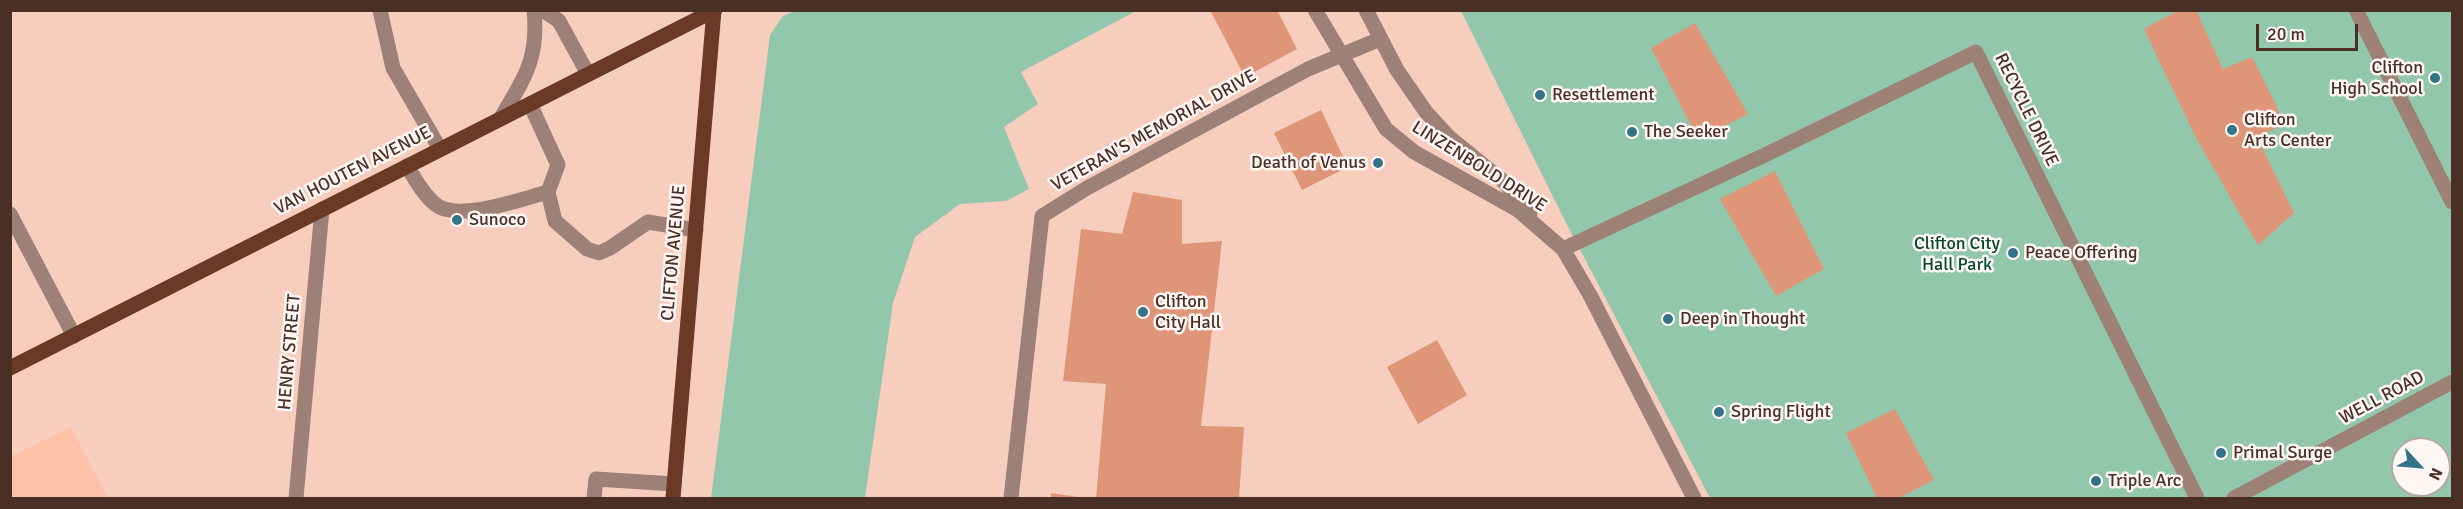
<!DOCTYPE html>
<style>
body{margin:0}
#map{position:relative;width:2463px;height:509px;overflow:hidden;background:#f7cebd;font-family:Signika,sans-serif}
canvas{display:block}
.frame{position:absolute;inset:0;border:12px solid #4a2f25;pointer-events:none}
.north{position:absolute;left:2391px;top:437px;width:60px;height:60px;box-sizing:border-box;background:#fff7f4;border:2px solid #b7a7a1;border-radius:50%;rotate:116deg;font-size:16px;font-weight:700;line-height:24px;text-align:center;color:#4a2f25}
.north::after{content:'';display:block;margin:auto;width:21px;height:27px;background:#337287;clip-path:polygon(50% 0,100% 100%,50% 72%,0 100%)}
.scale{position:absolute;left:2256px;top:24px;width:102px;height:27px;box-sizing:border-box;border:3px solid #4a2f25;border-top:0;padding-left:8px;font-size:18px;line-height:21px;white-space:nowrap;color:#4a2f25;-webkit-text-stroke:4px #fff7f4;paint-order:stroke}
</style>
<div id="map">
<canvas width="2463" height="509"></canvas>
<div class="frame"></div>
<div class="north">N</div>
<div class="scale">20 m</div>
</div>
<script>
const g = document.querySelector('canvas').getContext('2d');
g.lineJoin = 'round';
function paint(path, color) { g.fillStyle = color; g.fill(path, 'evenodd'); }
function trace(path, color, width, dash) { g.strokeStyle = color; g.lineWidth = width; g.lineCap = dash ? 'butt' : 'round'; g.setLineDash(dash || []); g.stroke(path); }
function label(font, color, halo, rows, align = 'center') {
  g.font = font + ' Signika,sans-serif'; g.lineWidth = 5; g.setLineDash([]); g.textBaseline = 'middle'; g.strokeStyle = halo; g.fillStyle = color; for (const [text, x, y, turn = 0] of rows) {
    g.save(); g.translate(x, y); g.rotate((+turn || 0) * Math.PI / 180); g.textAlign = isNaN(turn) ? turn : align; if (halo) g.strokeText(text, 0, 0); g.fillText(text, 0, 0); g.restore();
  }
}
paint(new Path2D(`
 M71,427L108,498H11V456Z`), '#fec1a9');
paint(new Path2D(`
 M794,11H1136L1021,72L1038,104L1004,127L1029,189L1006,201L960,204L915,237L893,303L865,498H711L770,35L783,16Z
 M1461,11H2452V498H1710L1563,217ZM2403,449H2439V485H2403Z`), '#93c7ac');
paint(new Path2D(`
 M1210,10H1277L1297,49L1245,77Z
 M2179,10H2196L2223,69L2252,57L2285,124L2257,137L2294,213L2258,245L2196,138L2144,29Z
 M1695,23L1748,114L1698,139L1651,48Z
 M1321,110L1348,167L1302,190L1274,133Z
 M1775,171L1824,269L1776,296L1720,199Z
 M1133,192L1182,200V244L1222,241L1201,426L1244,427L1239,498H1096L1106,384L1063,381L1081,229L1122,234Z
 M1437,340L1467,395L1418,424L1387,367Z
 M1895,409L1934,480L1899,498H1877L1846,433Z
 M1051,493L1078,497L1077,498H1051Z`), '#df9578');
trace(new Path2D(`
 M380,10L393,68L440,149
 M543,10L559,21L588,74
 M1315,10L1386,129L1414,152L1518,210L1563,249L1590,295L1694,498
 M1366,10L1397,70L1426,112L1449,137L1503,181L1530,213
 M2356,10L2452,202
 M530,104L558,165L548,192L555,221L587,249L599,253L610,248L648,222L696,230
 M500,119C524,79 539,59 534,10
 M407,166C415,179 423,194 435,204C457,223 521,199 548,192
 M10,214L74,336
 M1563,249L1767,154L1976,52L2197,498
 M296,498L322,209
 M594,498L596,479L674,484
 M1011,498L1042,216L1087,188L1308,69L1380,39
 M2234,498L2452,382`), '#9e8176', 15);
trace(new Path2D(`
 M10,368L715,10
 M673,498L714,10`), '#6a3a27', 15);
for (const [x, y, r, color] of [
 [2435,78,6,"#337287"],
 [1540,95,6,"#337287"],
 [2232,130,6,"#337287"],
 [1632,132,6,"#337287"],
 [1378,163,6,"#337287"],
 [457,220,6,"#337287"],
 [2013,253,6,"#337287"],
 [1143,312,6,"#337287"],
 [1668,319,6,"#337287"],
 [1719,412,6,"#337287"],
 [2221,453,6,"#337287"],
 [2096,481,6,"#337287"]
]) { const dot = new Path2D(); dot.arc(x, y, r, 0, 2 * Math.PI); g.fillStyle = color; g.fill(dot); trace(dot, '#fff7f4', 2); }
label('18px', '#4a2f25', '#fff7f4', [
 ["Clifton",2423,68,"right"],
 ["High School",2423,89,"right"],
 ["Resettlement",1552,95],
 ["Clifton",2244,120],
 ["Arts Center",2244,141],
 ["The Seeker",1644,132],
 ["Death of Venus",1366,163,"right"],
 ["Sunoco",469,220],
 ["Peace Offering",2025,253],
 ["Clifton",1155,302],
 ["City Hall",1155,323],
 ["Deep in Thought",1680,319],
 ["Spring Flight",1731,412],
 ["Primal Surge",2233,453],
 ["Triple Arc",2108,481]
], 'left');
label('18px', '#4a2f25', '#fff7f4', [
 ["RECYCLE DRIVE",2026,110,64],
 ["VETERAN'S MEMORIAL DRIVE",1154,131,-29],
 ["LINZENBOLD DRIVE",1479,167,32],
 ["VAN HOUTEN AVENUE",353,171,-27],
 ["CLIFTON AVENUE",674,253,-85],
 ["HENRY STREET",290,352,-85],
 ["WELL ROAD",2382,398,-28]
]);
label('18px', '#034930', '#fff7f4', [
 ["Clifton City",1957,244],
 ["Hall Park",1957,265]
]);
</script>
